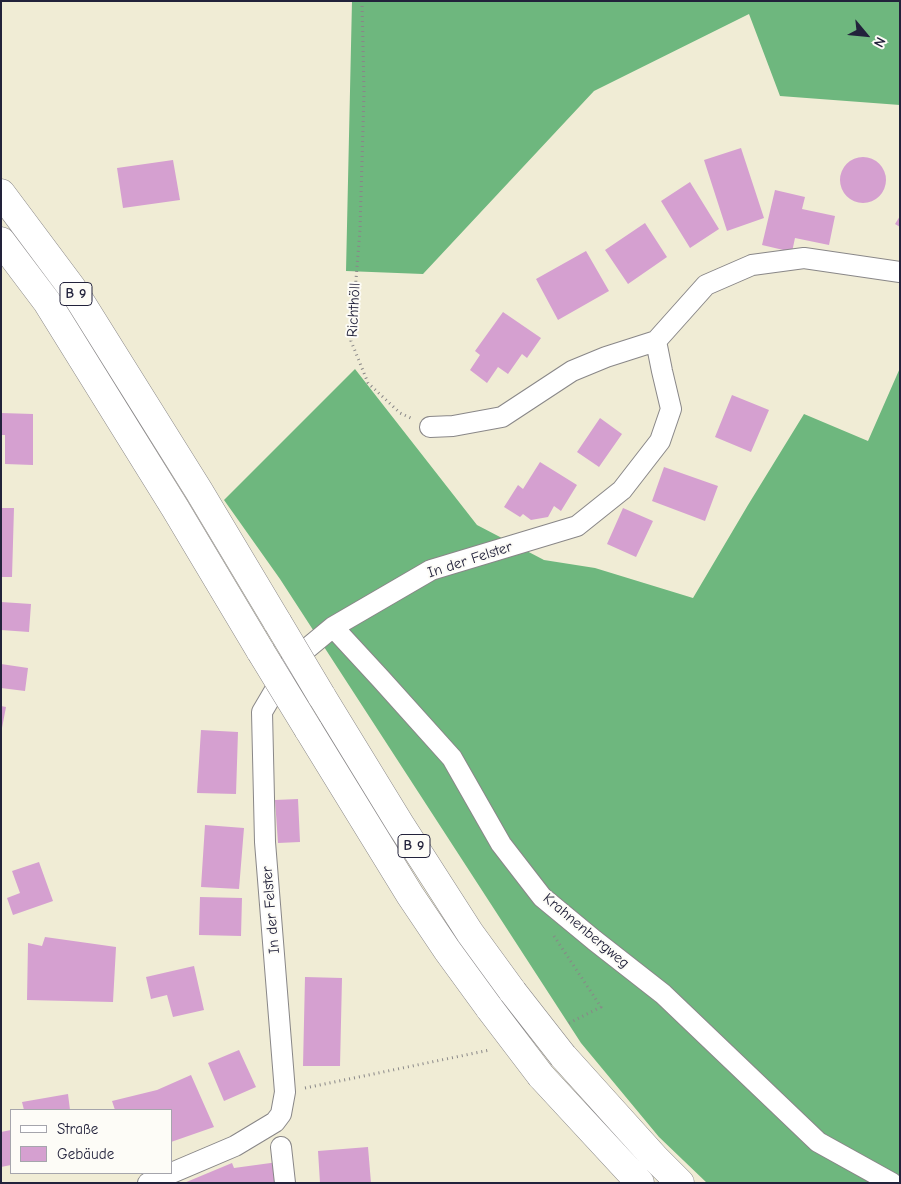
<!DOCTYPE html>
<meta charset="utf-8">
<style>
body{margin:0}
#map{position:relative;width:901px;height:1184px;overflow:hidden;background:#f0ecd5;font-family:"Comic Neue",sans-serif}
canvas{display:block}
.frame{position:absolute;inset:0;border:2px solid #22223b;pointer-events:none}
.legend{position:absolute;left:10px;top:1109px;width:162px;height:65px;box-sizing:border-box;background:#fdfcf7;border:1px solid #a5a5ac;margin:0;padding:6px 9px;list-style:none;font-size:15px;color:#22223b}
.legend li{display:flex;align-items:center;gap:10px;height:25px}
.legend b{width:25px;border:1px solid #a5a5ac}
.north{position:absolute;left:841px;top:10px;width:50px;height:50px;-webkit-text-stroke:4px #fdfcf7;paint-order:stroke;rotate:118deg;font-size:14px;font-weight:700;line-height:20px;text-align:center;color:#22223b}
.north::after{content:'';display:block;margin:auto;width:18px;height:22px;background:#22223b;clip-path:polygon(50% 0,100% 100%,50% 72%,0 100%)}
</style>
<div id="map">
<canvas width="901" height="1184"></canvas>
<div class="frame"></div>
<ul class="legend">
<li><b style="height:6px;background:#fff"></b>Straße</li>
<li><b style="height:14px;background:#d5a0d0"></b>Gebäude</li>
</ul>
<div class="north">N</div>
</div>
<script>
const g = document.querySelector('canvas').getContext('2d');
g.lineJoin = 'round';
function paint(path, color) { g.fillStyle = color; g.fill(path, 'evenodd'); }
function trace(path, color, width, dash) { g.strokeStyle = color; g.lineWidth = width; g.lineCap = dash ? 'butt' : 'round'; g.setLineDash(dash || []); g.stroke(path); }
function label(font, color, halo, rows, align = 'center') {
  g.font = font + ' "Comic Neue",sans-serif'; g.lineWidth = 4; g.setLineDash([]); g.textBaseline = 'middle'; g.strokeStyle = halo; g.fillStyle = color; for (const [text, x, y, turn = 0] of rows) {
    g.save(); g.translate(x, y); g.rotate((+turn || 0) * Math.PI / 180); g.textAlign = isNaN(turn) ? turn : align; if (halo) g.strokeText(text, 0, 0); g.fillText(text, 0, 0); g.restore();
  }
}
paint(new Path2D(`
 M352,1H900V105L780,96L749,14L594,91L423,274L346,271Z
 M900,368V1183H707L659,1137L581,1043L280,579L224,500L355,369L477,525L544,560L595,568L693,598L748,505L804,414L868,441Z`), '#6eb77e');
paint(new Path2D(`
 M741,148L764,218L727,231L704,160Z
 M840 180a23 23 0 1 1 46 0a23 23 0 1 1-46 0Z
 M173,160L180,200L123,208L117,168Z
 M690,182L719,229L690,248L661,201Z
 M775,190L805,197L802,209L835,216L829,245L795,238L792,252L762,245Z
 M900,216V227L895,224Z
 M645,223L667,257L628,284L605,250Z
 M586,251L609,291L558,320L536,279Z
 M503,312L541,338L527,358L522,354L508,374L498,367L487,383L470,370L480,355L475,351Z
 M732,395L769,410L751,452L715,437Z
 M1,413L33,414V465L5,464V435H1Z
 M600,418L622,434L599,467L577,452Z
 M540,462L577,485L561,511L554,506L548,517L531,520L523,514L520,517L504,507L518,485L523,489Z
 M664,467L718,486L705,521L652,501Z
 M1,508H14L12,577H1Z
 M623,508L653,521L636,557L607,544Z
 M1,602L31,604L29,632L1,630Z
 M1,664L28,668L25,691L1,688Z
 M1,706L6,707L2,728H1Z
 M201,730L238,732L236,794L197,793Z
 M298,799L300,842L278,843L275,800Z
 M205,825L244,828L239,889L201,887Z
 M39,862L53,901L13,915L7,898L20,893L12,871Z
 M200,897L242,898L241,936L199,935Z
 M45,937L116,947L113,1002L27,1000L28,943L42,946Z
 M194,966L204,1010L173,1017L167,995L151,999L146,977Z
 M305,977L342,978L340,1066H303Z
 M239,1050L256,1087L224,1101L208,1063Z
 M191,1075L214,1127L171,1142V1110H115L112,1101L157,1090Z
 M68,1094L70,1110H24L22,1102Z
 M11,1130V1165L1,1167V1132Z
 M368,1147L371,1183H320L318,1151Z
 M278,1162L281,1183H184L232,1163L234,1168Z`), '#d5a0d0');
const street = new Path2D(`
 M430,427L453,426L502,417L572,371L606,357L656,341
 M333,627L381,679L452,758L501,844L542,897L594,940L663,994L818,1142L892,1183
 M281,1147L285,1183
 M148,1183L235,1146L275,1122L281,1114L285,1092L265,842L262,712L292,661L333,627L431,570L577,526L622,490L660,441L671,409L662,371L656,341L706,285L752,265L804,258L900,272`);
const highway = new Path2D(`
 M1,193L72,288L199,491L278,623
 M1,241L47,302L175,508L261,652
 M321,695L400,824L470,933L513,992
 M308,729L410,895L447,950L490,1009
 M563,1056L655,1158L680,1183
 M541,1076L640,1183`);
trace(street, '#898788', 22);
trace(highway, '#898788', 29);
trace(new Path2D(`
 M362,1L364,92L360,230L351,341L368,383L400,413L413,419
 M554,936L601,1007L567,1024
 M305,1088L490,1050`), '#898788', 3, [1, 4]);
trace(street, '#fff', 20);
trace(highway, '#fff', 28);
const highwayBridge = new Path2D(`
 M278,623L321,695
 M261,652L308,729
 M513,992L563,1056
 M490,1009L541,1076`);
trace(highwayBridge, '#898788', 29, []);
trace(highwayBridge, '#fff', 28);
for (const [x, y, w] of [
 [76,294,32],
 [414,846,32]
]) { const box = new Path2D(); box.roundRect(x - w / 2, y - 11.5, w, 23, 4); g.fillStyle = '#fdfcf7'; g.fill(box); trace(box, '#22223b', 1); }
label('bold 14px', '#22223b', null, [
 ["B 9",76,294],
 ["B 9",414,846]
]);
label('15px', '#22223b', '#fdfcf7', [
 ["Richthöll",354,310,-87],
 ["In der Felster",470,560,-18],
 ["In der Felster",271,910,-95],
 ["Krahnenbergweg",586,931,40]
]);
</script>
